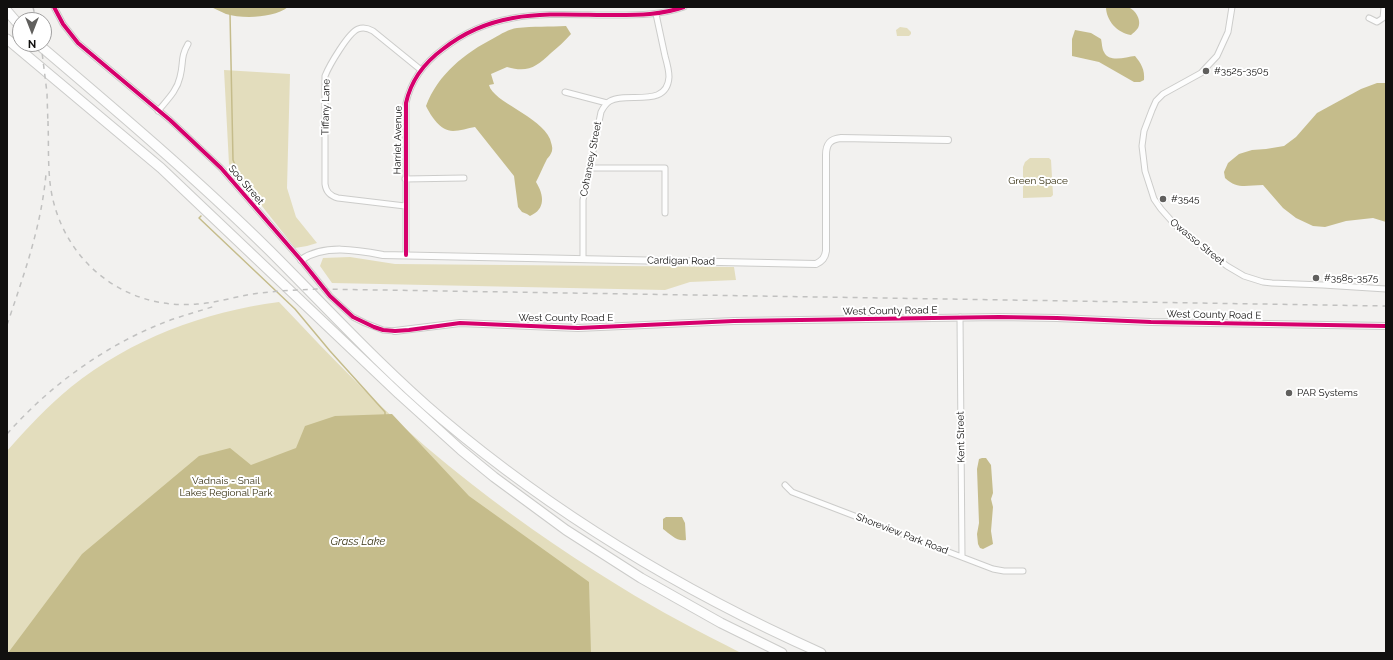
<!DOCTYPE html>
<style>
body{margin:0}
#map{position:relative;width:1393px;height:660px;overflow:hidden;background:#f2f1ef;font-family:Raleway,sans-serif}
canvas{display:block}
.frame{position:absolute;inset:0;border:8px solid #11100f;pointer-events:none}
.north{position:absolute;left:12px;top:12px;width:40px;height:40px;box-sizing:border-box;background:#fff;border:1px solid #a09f9f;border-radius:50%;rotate:180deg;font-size:11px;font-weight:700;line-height:16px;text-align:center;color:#11100f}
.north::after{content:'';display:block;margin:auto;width:14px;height:18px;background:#605f5d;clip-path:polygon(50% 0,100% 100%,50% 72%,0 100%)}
</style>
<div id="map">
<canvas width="1393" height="660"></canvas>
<div class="frame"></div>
<div class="north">N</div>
</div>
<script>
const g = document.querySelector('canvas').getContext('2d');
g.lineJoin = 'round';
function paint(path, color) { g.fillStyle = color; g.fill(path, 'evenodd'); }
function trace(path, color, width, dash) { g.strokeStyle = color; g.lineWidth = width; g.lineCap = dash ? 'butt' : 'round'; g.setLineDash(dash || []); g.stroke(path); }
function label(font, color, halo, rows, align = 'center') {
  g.font = font + ' Raleway,sans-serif'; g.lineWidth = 4; g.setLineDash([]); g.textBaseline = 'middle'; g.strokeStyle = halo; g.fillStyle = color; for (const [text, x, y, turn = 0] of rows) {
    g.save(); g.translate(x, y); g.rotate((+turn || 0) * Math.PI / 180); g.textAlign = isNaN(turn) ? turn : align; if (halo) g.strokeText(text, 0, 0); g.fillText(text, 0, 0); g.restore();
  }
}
paint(new Path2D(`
 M900,27L907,28L911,32V34L909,36H897L896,30Z
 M224,70L290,74L287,188L296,217L317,243L307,246L295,248L229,164Z
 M1030,158H1049L1051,160L1053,195L1051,197L1023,198V167L1025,162Z
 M350,257L395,264L734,267L736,280L690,282L665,290L332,283L320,266L323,258Z
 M279,302C333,359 387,416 449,466C503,510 560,550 619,586C659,611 700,632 741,653H7V451C27,428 48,406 71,387C131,339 203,312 279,302Z`), '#e3ddbd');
paint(new Path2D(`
 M211,7H288C274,18 243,19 226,14C221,12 216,9 211,7Z
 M1106,7C1113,7 1122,5 1128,7C1136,10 1142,21 1138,28C1136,31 1133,33 1131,35C1117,33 1106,20 1106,7Z
 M566,26L571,34C565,41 558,47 551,53C536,67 528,73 507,67L491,74L494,84L489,85C493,102 540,116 550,139C551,143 553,147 552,151C551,154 549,157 547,159C543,167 540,174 536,182C544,195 546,209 530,216L527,214L522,212L518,207L514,176L475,127C468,128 460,131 453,131C440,131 431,116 426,106C438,74 465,53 494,38C501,34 509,29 517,28C533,26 550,27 566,26Z
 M1075,30L1091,33L1101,39C1102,43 1102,49 1104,52C1109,63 1126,57 1135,56C1141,63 1145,70 1144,80L1140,82H1134L1099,62L1072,56V39Z
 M1377,83H1386V222L1373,218L1346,221L1325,227L1313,226L1296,218L1283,208L1263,185C1247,185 1238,190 1225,178L1224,172L1228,163L1239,154L1252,150L1266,149L1284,146L1296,137L1317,113L1361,89Z
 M392,414L469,496L589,582L591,653H8L82,554L199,456L230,448L251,465L296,448L305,426L335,416Z
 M982,458H986L991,465L993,493L991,499L993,507L991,531L993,544L983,549L980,548L978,544L977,534L979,523L977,469L979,459Z
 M666,517H682L685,523L686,540C677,542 670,534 663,529V519Z`), '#c5bc8b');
trace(new Path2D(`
 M230,13L233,160L238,172L233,177
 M201,216L199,218L295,309L330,351L385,412V416`), '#c5bc8b', 1.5);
const minor = new Path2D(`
 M54,7L63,24L78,43L170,120L221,168L301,260L330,296L353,317L365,323L383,330L395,331
 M1232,7L1228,32L1217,56L1201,73L1172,89L1163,94L1156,101L1152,110L1144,131L1142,146L1145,171L1154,199L1161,209L1177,227L1227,266L1244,276L1263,282L1272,283L1323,285L1386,289
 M1369,18L1377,22L1383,18L1384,8L1386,7
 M565,92L607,103
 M158,111C167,100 177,91 180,77C184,62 180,58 188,44
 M589,168H665V213
 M405,179L464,178
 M405,206L338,198C330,196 326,192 325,184V76C329,66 348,33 358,29C363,27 368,28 373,31L421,70
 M406,255V103C411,80 424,63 443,49C496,7 551,15 615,15C639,15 661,15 684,7
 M583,259V200L601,112C603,108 605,104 610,101C627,91 667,109 669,77C669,70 667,63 665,56C662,42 659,28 656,14
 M960,317L962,557
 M785,485L792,492L993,569L1004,571H1023`);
const tertiary = new Path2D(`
 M301,260C324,244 357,250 383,255L816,264C822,261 825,258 826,251V155C826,144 830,139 841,138L948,140
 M395,331L460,323L578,328L734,321L999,317L1057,318L1151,322L1386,326`);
const motorway = new Path2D(`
 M7,11L20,26
 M7,39L161,168L399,394L461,450L494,477L566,530L641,578L721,623L782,653
 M38,44C117,111 196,178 270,251C327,308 381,367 442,419C557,516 684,592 821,653`);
trace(minor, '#ccccca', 7);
trace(tertiary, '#ccccca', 8);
trace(motorway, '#ccccca', 11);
trace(minor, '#fdfdfd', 5);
trace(tertiary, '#fdfdfd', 6);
trace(motorway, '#fdfdfd', 9);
trace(new Path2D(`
 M33,7L36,20
 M41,44L47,93L48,126
 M48,121C49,147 47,175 53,200C69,266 128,310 197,304C214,303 231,298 247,295C270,291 294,290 317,289L1386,306
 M7,325C24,274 41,228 46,174
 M7,434C50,385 107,344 168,321C184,315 200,311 215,306`), '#c1c1c0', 1.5, [5, 5]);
trace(new Path2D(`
 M54,7L63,24L78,43L170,120L221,168L301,260L330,296L353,317L374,327L383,330L395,331L409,330L460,323L578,328L734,321L999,317L1057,318L1151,322L1386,326
 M406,255V103C411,80 424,63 443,49C496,7 551,15 615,15C639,15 661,15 684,7`), '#d6006c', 4);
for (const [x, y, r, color] of [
 [1206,71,4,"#605f5d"],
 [1163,199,4,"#605f5d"],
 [1316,278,4,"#605f5d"],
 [1289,393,4,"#605f5d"]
]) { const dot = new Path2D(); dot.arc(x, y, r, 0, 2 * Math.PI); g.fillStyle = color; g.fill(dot); trace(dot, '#fff', 1.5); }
label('10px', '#11100f', '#fff', [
 ["#3525-3505",1214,71],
 ["#3545",1171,199],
 ["#3585-3575",1324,278],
 ["PAR Systems",1297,393]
], 'left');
label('10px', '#11100f', '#fff', [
 ["Tiffany Lane",326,107,-89],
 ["Harriet Avenue",398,140,-89],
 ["Cohansey Street",591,159,-79],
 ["Soo Street",246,185,49],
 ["Owasso Street",1197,242,39],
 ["Cardigan Road",681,261,1],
 ["West County Road E",890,311,-1],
 ["West County Road E",1214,315,1],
 ["West County Road E",566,318],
 ["Kent Street",961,437,-91],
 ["Shoreview Park Road",902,534,21]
]);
label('10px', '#373112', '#fff', [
 ["Green Space",1038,181],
 ["Vadnais - Snail",226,481],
 ["Lakes Regional Park",226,493]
]);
label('italic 11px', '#3b3616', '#fff', [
 ["Grass Lake",358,542]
]);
</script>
